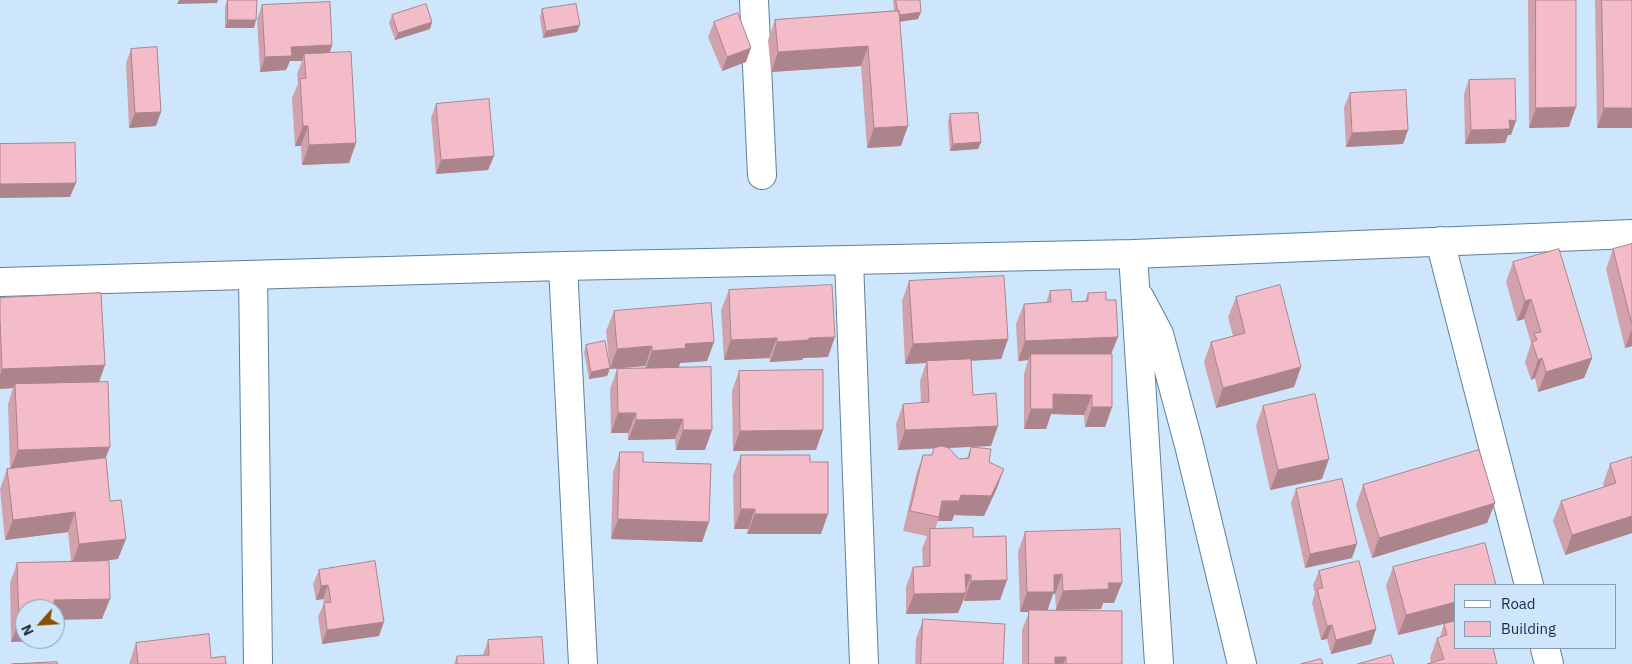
<!DOCTYPE html>
<style>
body{margin:0}
#map{position:relative;width:1632px;height:664px;overflow:hidden;background:#cee6fc;font-family:"IBM Plex Sans",sans-serif}
canvas{display:block}
.legend{position:absolute;left:1454px;top:584px;width:162px;height:65px;box-sizing:border-box;background:#cee6fc;border:1px solid #879cae;margin:0;padding:6px 9px;list-style:none;font-size:15px;color:#1d2d3a}
.legend li{display:flex;align-items:center;gap:10px;height:25px}
.legend b{width:25px;border:1px solid #879cae}
.north{position:absolute;left:15px;top:599px;width:50px;height:50px;box-sizing:border-box;background:#cee6fc;border:1px solid #879cae;border-radius:50%;rotate:244deg;font-size:14px;font-weight:700;line-height:20px;text-align:center;color:#1d2d3a}
.north::after{content:'';display:block;margin:auto;width:18px;height:22px;background:#884f02;clip-path:polygon(50% 0,100% 100%,50% 72%,0 100%)}
</style>
<div id="map">
<canvas width="1632" height="664"></canvas>
<ul class="legend">
<li><b style="height:6px;background:#fff"></b>Road</li>
<li><b style="height:14px;background:#f4bcc8"></b>Building</li>
</ul>
<div class="north">N</div>
</div>
<script>
const g = document.querySelector('canvas').getContext('2d');
g.lineJoin = 'round';
function trace(path, color, width, dash) { g.strokeStyle = color; g.lineWidth = width; g.lineCap = dash ? 'butt' : 'round'; g.setLineDash(dash || []); g.stroke(path); }
function paint(path, color) { g.fillStyle = color; g.fill(path, 'evenodd'); }
const minor = new Path2D(`
 M754,0L762,175
 M1440,241L1529,585
 M1133,254L1159,664
 M849,260L864,664
 M563,266L583,664
 M253,275L258,664
 M0,282L563,266L1133,254L1632,234
 M1140,298L1159,334L1189,445L1242,664
 M1545,648L1549,664`);
trace(minor, '#5a80a0', 30);
trace(minor, '#fff', 28);
paint(new Path2D(`
 M227,0H257L254,28H225V6Z
 M893,0H920L918,19L900,22L901,146L867,148L861,66L771,72L768,40L775,20L894,11Z
 M1528,0H1576L1569,127L1529,128Z
 M1595,0H1632V128H1597Z
 M262,5L332,45L330,53L356,143L349,163L302,165L301,146H295L292,98L298,84L297,74L302,61H290L286,70L260,72L257,19Z
 M542,9L577,32L543,38L540,17Z
 M392,15L432,22L430,29L395,40L389,23Z
 M714,22L746,62L722,71L708,37Z
 M131,49L156,126L129,128L126,63Z
 M1469,80L1511,135H1508L1505,143L1465,144L1464,94Z
 M1350,93L1408,130L1403,144L1346,147L1344,107Z
 M436,104L494,156L488,170L436,174L431,118Z
 M950,114L981,142L978,149L950,151L948,122Z
 M1632,244V346L1625,348L1606,269L1613,249Z
 M1513,262L1592,358L1584,378L1538,392L1535,378L1531,380L1525,362L1531,343L1524,319L1517,321L1506,282Z
 M909,281L1008,339L1001,359L971,361L973,395L991,446L948,448L959,459L967,458L971,447L989,462L997,488L984,516L954,515L952,521H938L935,529L973,537L1007,580L1000,600L964,601V599L958,613L906,614V587L913,567H923L922,549L927,536L903,531L916,475L923,455H932L934,448L898,450L896,424L903,404L921,403L920,381L926,363L905,364L902,301Z
 M729,290L828,357L803,358L802,360L770,362L769,358L724,360L721,310Z
 M1050,291L1072,302L1085,301L1088,293L1106,300L1111,354L1112,407L1105,427H1085L1084,415L1051,414L1046,429H1024V374L1028,360L1018,361L1016,324L1024,304L1046,303Z
 M1236,297L1301,367L1294,387L1216,408L1204,362L1211,342L1233,336L1228,317Z
 M0,298L99,382L110,501L118,559L101,561L102,619L55,609L47,641L11,642L10,583L17,563L71,561L68,532L5,540L0,489L7,469H10L8,404L13,388L0,389Z
 M614,311L714,342L707,361L680,363L679,368L705,450H676L675,439L628,440V433H611L610,389L617,369L645,368V366L610,369L606,331Z
 M586,345L610,368L607,376L589,379L584,352Z
 M739,371L816,450L733,451L732,391Z
 M1263,406L1322,479L1270,490L1256,426Z
 M620,452L709,522L702,542L611,539L613,472Z
 M741,455L810,462L821,534H747L748,529H734L733,475Z
 M1610,464L1632,533L1565,555L1553,521L1561,501L1604,487L1603,484Z
 M1363,485L1495,503L1487,523L1372,558L1356,505Z
 M1296,489L1352,558L1305,568L1291,503Z
 M1025,532L1114,603H1103L1101,609L1056,610L1055,594H1053L1047,611L1122,664H1022V630L1029,612H1020L1018,552Z
 M1393,567L1456,585V621L1398,635L1386,586Z
 M319,570L379,636L322,644L318,617L324,603L323,599L316,600L313,584Z
 M1319,571L1376,629L1371,644L1331,654L1327,639L1321,640L1312,603L1315,593L1313,585Z
 M923,619L1003,664H915L916,639Z
 M1444,624L1497,664L1431,663L1430,658L1437,638L1440,637Z
 M488,640L544,664H454L457,656L483,655Z
 M136,643L211,658L226,664H129Z`), '#d2a2ac');
paint(new Path2D(`
 M179,0H218L217,3L177,4Z
 M921,12L918,19L896,22L898,15Z
 M228,20H256L254,28H225Z
 M432,22L430,29L395,40L398,33Z
 M580,25L577,32L543,38L546,31Z
 M332,45L327,60L304,54L302,61H290L286,70L260,72L265,57L291,47Z
 M868,46L861,66L771,72L778,52Z
 M751,48L746,62L722,71L727,57Z
 M1576,107L1569,127L1529,128L1536,108Z
 M1604,108H1632V128H1597Z
 M161,112L156,126L129,128L135,113Z
 M1509,120L1516,121L1511,135H1508L1505,143L1465,144L1471,130Z
 M303,126H308L301,146H295Z
 M908,126L901,146L867,148L874,128Z
 M1408,130L1403,144L1346,147L1352,133Z
 M981,142L978,149L950,151L953,144Z
 M356,143L349,163L302,165L309,145Z
 M494,156L488,170L436,174L441,160Z
 M76,183L70,197L0,198V184Z
 M1531,299L1524,319L1517,321L1525,301Z
 M1632,329V346L1625,348Z
 M835,337L828,357L803,358L802,360L770,362L777,342L809,338Z
 M1118,337L1110,357L1031,354L1028,360L1018,361L1025,341Z
 M777,338L769,358L724,360L731,340Z
 M1008,339L1001,359L927,363V361L926,363L905,364L913,344Z
 M714,342L707,361L680,363L678,368L645,371L652,351L685,344Z
 M652,346L645,366L610,369L617,349Z
 M1542,358L1535,378L1531,380L1538,360Z
 M1592,358L1584,378L1538,392L1546,372Z
 M105,365L98,385L15,384L13,388L0,389V375L2,369Z
 M1301,367L1294,387L1216,408L1223,388Z
 M610,368L607,376L589,379L591,372Z
 M1053,394L1092,395L1084,415L1051,414L1046,429H1024L1031,409Z
 M1092,407H1112L1105,427H1085Z
 M618,413H636L628,433H611Z
 M683,419L675,439L628,440L636,420Z
 M998,426L991,446L898,450L905,430Z
 M683,430H712L705,450H676Z
 M823,430L816,450L733,451L740,431Z
 M110,447L102,467L10,470L18,450Z
 M1329,459L1322,479L1270,490L1278,470Z
 M1004,469L997,488L984,516L954,515L952,521H938L939,517L942,501L961,495Z
 M1495,503L1487,523L1372,558L1379,538Z
 M741,509H755L748,529H734Z
 M75,512L68,532L5,540L13,520Z
 M755,514H828L821,534H747Z
 M1632,516V533L1565,555L1572,535Z
 M618,519L709,522L702,542L611,539Z
 M126,539L118,559L72,564L79,544Z
 M1357,544L1352,558L1305,568L1310,554Z
 M965,574L971,575L964,593H966L958,613L906,614L914,594Z
 M1062,574L1055,594H1053L1047,612L1029,610V612H1020L1027,592L1054,575Z
 M1007,580L1000,600L964,601L971,581Z
 M1108,583H1122L1114,603H1103L1101,609L1056,610L1063,591Z
 M328,585L323,599L316,600L321,586Z
 M110,599L102,619L55,620V609H51L54,600Z
 M1456,602V621L1398,635L1406,615Z
 M19,622H25V639H48L47,641L11,642Z
 M384,622L379,636L322,644L327,630Z
 M1332,625L1327,639L1321,640L1327,626Z
 M1376,629L1371,644L1331,654L1336,640Z
 M1055,657H1066L1063,664H1053Z`), '#ab848c');
const building = new Path2D(`
 M228,0H257L256,20H228Z
 M896,0H920L921,12L900,15L899,11H898Z
 M1536,0H1576V107L1536,108Z
 M1602,0H1632V108H1604Z
 M330,2L332,45L291,47L292,56L265,57L262,5Z
 M426,4L432,22L398,33L392,15Z
 M576,4L580,25L546,31L542,9Z
 M899,11L908,126L874,128L868,46L778,52L775,20Z
 M738,13L751,48L727,57L714,22Z
 M157,47L161,112L135,113L131,49Z
 M351,52L356,143L309,145L308,126H303L300,79L306,78L304,54Z
 M1515,79L1516,121L1509,120L1510,129L1471,130L1469,80Z
 M1406,90L1408,130L1352,133L1350,93Z
 M489,99L494,156L441,160L436,104Z
 M978,113L981,142L953,144L950,114Z
 M75,143L76,183L0,184V144Z
 M1632,244V325L1613,249Z
 M1559,249L1592,358L1546,372L1542,358L1538,360L1532,342L1537,340L1534,333L1541,332L1531,299L1525,301L1513,262Z
 M1004,276L1008,339L913,344L909,281Z
 M832,285L835,337L809,338V340L777,342V338L731,340L729,290Z
 M1280,285L1301,367L1223,388L1211,342L1245,333L1236,297Z
 M1071,290L1072,302L1088,301V293L1106,292V300H1116L1118,337L1025,341L1024,304L1051,302L1050,291Z
 M101,293L105,365L2,369L0,320V298Z
 M711,303L714,342L685,344L686,348L652,351V346L617,349L614,311Z
 M605,341L610,368L591,372L586,345Z
 M1031,354H1112V407H1092V395L1053,394V409H1031Z
 M971,359L973,395L996,393L998,426L905,430L903,404L929,402L927,361Z
 M711,367L712,430H683V419L636,420V413H618L617,369Z
 M823,370V430L740,431L739,371Z
 M108,382L110,447L18,450L15,384Z
 M1315,394L1329,459L1278,470L1263,406Z
 M942,446L949,448L959,459L969,458L971,447L991,449L989,462L1004,469L991,496L961,495L959,501H942L939,517L910,511L923,455H932L934,448Z
 M1479,450L1495,503L1379,538L1363,485Z
 M620,452H643V462L711,464L709,522L618,519Z
 M741,455H810V462H828V514H755V509H741Z
 M1632,457V516L1572,535L1561,501L1616,483L1610,464Z
 M106,458L110,501L121,500L126,539L79,544L75,512L13,520L7,469Z
 M1342,479L1357,544L1310,554L1296,489Z
 M973,528V537L1006,536L1007,580L971,581V575L965,574L966,593L914,594L913,567L930,566V529Z
 M1120,529L1122,583H1108L1109,589L1063,591L1062,574L1054,575V592H1027L1025,532Z
 M1485,543L1496,585H1456V602L1406,615L1393,567Z
 M109,561L110,599L54,600V609H25V622H19L17,563Z
 M375,561L384,622L327,630L324,603L331,602L328,585L321,586L319,570Z
 M1359,561L1376,629L1336,640L1332,625L1327,626L1317,589L1323,588L1319,571Z
 M1029,610L1122,611V664H1066V657H1055V664H1029Z
 M923,619L1005,624L1003,664H921Z
 M1456,621V648H1493L1497,664H1427L1444,659L1437,638L1447,635L1444,624Z
 M209,634L211,658L225,656L226,664H138L136,643Z
 M542,637L544,664H457V656L489,655L488,640Z
 M1391,655L1394,664H1358Z
 M1321,659L1323,664H1301Z
 M57,662L58,664H12Z`);
paint(building, '#f4bcc8');
trace(building, '#ab848c', 1);
</script>
